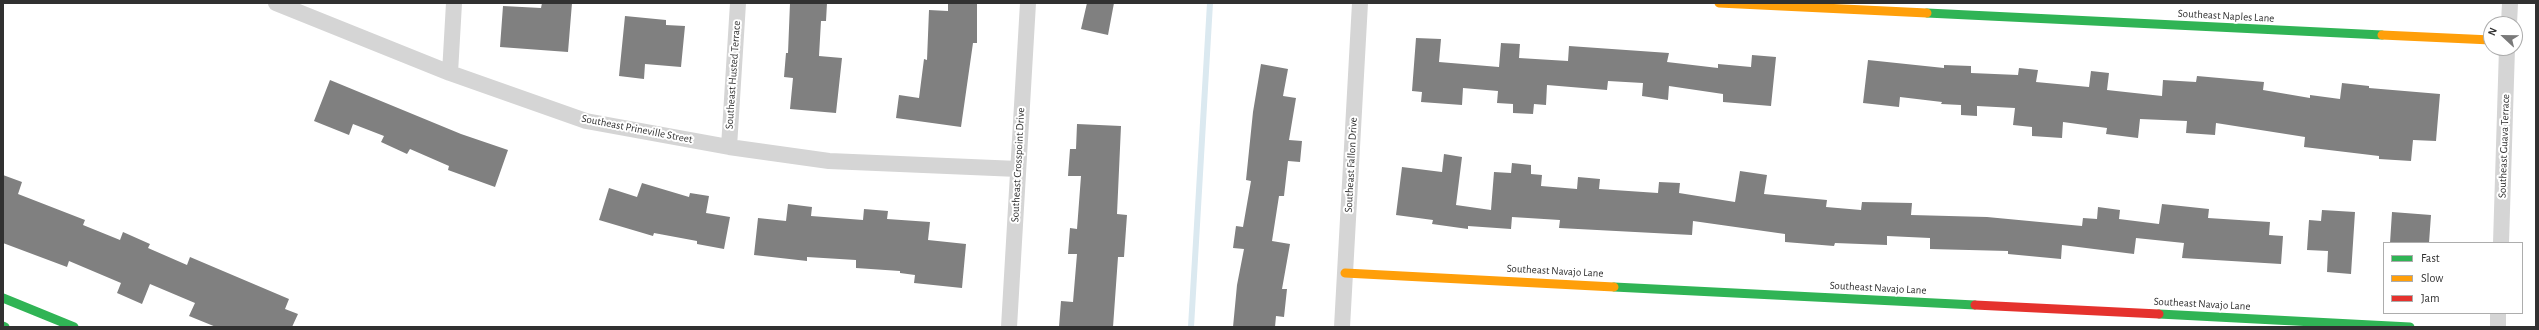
<!DOCTYPE html>
<style>
body{margin:0}
#map{position:relative;width:2539px;height:330px;overflow:hidden;background:#fff;font-family:"Alegreya Sans",sans-serif}
canvas{display:block}
.frame{position:absolute;inset:0;border:4px solid #313131;pointer-events:none}
.legend{position:absolute;left:2383px;top:242px;width:140px;height:72px;box-sizing:border-box;background:#fff;border:1px solid #adadad;margin:0;padding:5px 7px;list-style:none;font-size:12px;color:#313131}
.legend li{display:flex;align-items:center;gap:8px;height:20px}
.legend b{width:20px;border:1px solid #adadad}
.north{position:absolute;left:2483px;top:16px;width:40px;height:40px;box-sizing:border-box;background:#fff;border:1px solid #adadad;border-radius:50%;rotate:292deg;font-size:11px;font-weight:700;line-height:16px;text-align:center;color:#313131}
.north::after{content:'';display:block;margin:auto;width:14px;height:18px;background:#797979;clip-path:polygon(50% 0,100% 100%,50% 72%,0 100%)}
</style>
<div id="map">
<canvas width="2539" height="330"></canvas>
<div class="frame"></div>
<ul class="legend">
<li><b style="height:5px;background:#30b455"></b>Fast</li>
<li><b style="height:5px;background:#ff9f0a"></b>Slow</li>
<li><b style="height:5px;background:#e5322d"></b>Jam</li>
</ul>
<div class="north">N</div>
</div>
<script>
const g = document.querySelector('canvas').getContext('2d');
g.lineJoin = 'round';
function trace(path, color, width, dash) { g.strokeStyle = color; g.lineWidth = width; g.lineCap = dash ? 'butt' : 'round'; g.setLineDash(dash || []); g.stroke(path); }
function paint(path, color) { g.fillStyle = color; g.fill(path, 'evenodd'); }
function label(font, color, halo, rows, align = 'center') {
  g.font = font + ' "Alegreya Sans",sans-serif'; g.lineWidth = 4; g.setLineDash([]); g.textBaseline = 'middle'; g.strokeStyle = halo; g.fillStyle = color; for (const [text, x, y, turn = 0] of rows) {
    g.save(); g.translate(x, y); g.rotate((+turn || 0) * Math.PI / 180); g.textAlign = isNaN(turn) ? turn : align; if (halo) g.strokeText(text, 0, 0); g.fillText(text, 0, 0); g.restore();
  }
}
trace(new Path2D(`
 M1191,327L1210,3`), '#dbe9f0', 6);
paint(new Path2D(`
 M542,3H572L568,52L500,47L503,6L541,8Z
 M790,3H827L826,21H821L819,56L842,58L836,113L790,109L793,78L784,77L786,53H788Z
 M948,3H977V43H973L961,127L896,118L899,95L919,98L924,59L927,60L929,10L948,11Z
 M1087,3H1114L1108,35L1081,29Z
 M625,16L666,20V25L685,26L681,67L645,64L644,79L619,76Z
 M1416,38L1441,39L1439,62L1499,67L1501,43L1520,44L1519,58L1568,61L1569,46L1669,53L1667,62L1718,68V64L1751,67L1752,55L1776,57L1771,106L1723,102V94L1669,86L1668,100L1642,96L1643,83L1608,81L1607,90L1547,85L1546,105L1534,104L1533,114L1513,113V104L1497,103L1498,91L1463,88L1462,105L1421,102L1422,92L1412,91Z
 M1868,60L1944,68V65L1971,66V73L2018,75L2019,68L2038,70L2036,82L2089,87L2091,71L2109,73L2107,90L2162,96L2163,80L2196,82L2197,76L2264,82L2263,90L2310,98V95L2340,99L2342,83L2369,86V88L2440,94L2436,141L2413,140L2411,161L2379,159V156L2304,147L2305,137L2216,123L2215,135L2186,133L2187,121L2140,119L2138,138L2106,134L2107,128L2063,122L2062,138L2032,136V127L2013,125L2015,108L1977,106V116L1961,115V105L1941,104L1942,102L1900,97L1899,107L1863,103Z
 M1261,64L1288,69L1283,96L1296,98L1289,140L1302,141L1300,162L1288,161L1284,196H1279L1272,241L1290,244L1282,289H1287L1284,317L1276,316L1275,327H1233L1237,285L1244,249L1233,248L1236,226L1243,227L1251,181L1246,180L1253,112Z
 M330,80L461,134L508,150L495,187L448,170L449,166L410,149L407,154L381,142L384,136L353,124L349,135L314,121Z
 M1077,124L1121,126L1117,214L1127,215L1124,257H1118L1113,327H1059L1061,301L1073,302L1077,254H1068L1070,228L1077,229L1081,176H1068L1070,149H1076Z
 M1444,154L1462,157L1456,205L1491,210L1494,172L1511,173L1512,163L1531,165V174L1542,175L1541,186L1577,189L1578,177L1600,179L1599,189L1658,193L1659,182L1680,183L1679,193L1735,202L1740,171L1767,175L1764,194L1827,200L1826,207L1861,210L1862,202L1912,203L1911,215L1987,217L2082,226L2083,218L2097,219L2098,207L2120,210L2119,219L2159,224L2162,204L2209,209L2208,218L2270,222L2269,235L2283,236L2281,264L2182,258L2184,243L2136,238L2134,254L2062,245L2061,259L2008,254V251L1930,249V238L1887,236V245L1835,243L1834,246L1785,242V234L1693,221L1692,235L1559,228L1560,220L1512,217L1511,229L1468,226V229L1432,224L1433,220L1396,215L1402,167L1442,172Z
 M3,175L22,182L18,194L85,220L83,225L120,240L123,232L150,244L148,248L187,265L190,257L289,299L285,309L298,314L292,327H216L189,316L195,303L150,284L142,304L117,293L121,283L69,261L67,267L3,243Z
 M642,183L689,197L690,193L709,196L706,213L730,217L724,249L697,244V241L654,233L653,236L599,220L609,188L637,197Z
 M788,204L812,207L811,216L863,220L864,209L888,211L887,219L930,222L928,240L966,244L962,288L914,283L915,275L900,273V271L856,268V260L807,257V261L754,255L758,218L786,221Z
 M2322,210L2355,212L2351,274L2327,272L2328,251L2307,250L2309,220L2321,221Z
 M2392,212L2431,215L2429,243H2390Z`), '#808080');
trace(new Path2D(`
 M276,3L450,73L586,121L729,147L829,161L1018,169
 M2509,24L2510,3
 M450,73L454,3
 M729,147L738,3
 M2501,243L2507,48
 M1009,327L1028,3
 M1342,327L1360,3
 M2498,327V313`), '#d5d5d5', 16);
trace(new Path2D(`
 M1927,13L2382,35
 M1614,287L1975,305
 M3,298L74,327
 M2159,314L2410,327
 M3,326L5,327`), '#30b455', 9);
trace(new Path2D(`
 M1719,3L1927,13
 M2382,35L2491,40
 M1345,273L1614,287`), '#ff9f0a', 9);
trace(new Path2D(`
 M1975,305L2159,314`), '#e5322d', 9);
label('11px', '#313131', '#fff', [
 ["Southeast Naples Lane",2226,16,3],
 ["Southeast Husted Terrace",733,75,-86],
 ["Southeast Prineville Street",637,129,11],
 ["Southeast Guava Terrace",2504,146,-88],
 ["Southeast Crosspoint Drive",1018,165,-87],
 ["Southeast Fallon Drive",1351,165,-87],
 ["Southeast Navajo Lane",1555,271,3],
 ["Southeast Navajo Lane",1878,288,3],
 ["Southeast Navajo Lane",2202,304,3]
]);
</script>
